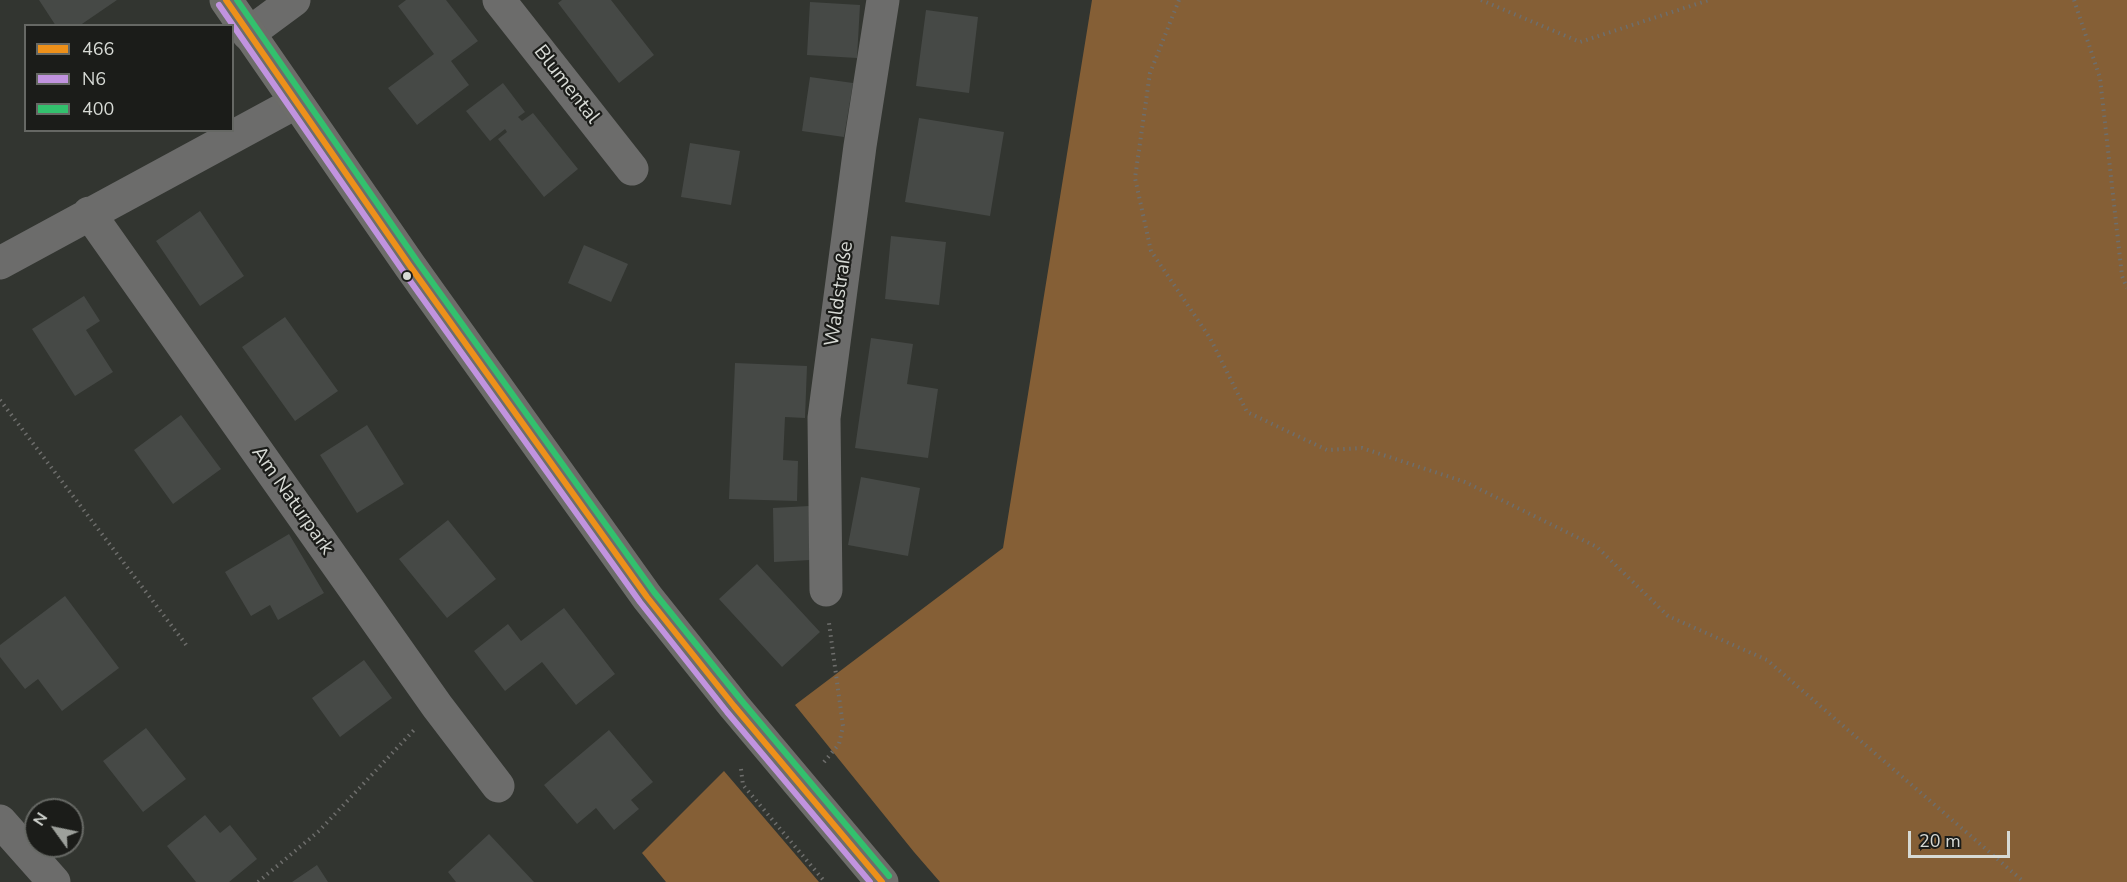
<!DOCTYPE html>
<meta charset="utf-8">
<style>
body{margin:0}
#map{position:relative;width:2127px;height:882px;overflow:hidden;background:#323530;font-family:"Nunito Sans",sans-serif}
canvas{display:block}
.legend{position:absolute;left:24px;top:24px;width:210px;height:108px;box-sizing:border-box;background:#1b1c19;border:2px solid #666864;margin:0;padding:8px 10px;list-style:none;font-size:18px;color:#d7dad5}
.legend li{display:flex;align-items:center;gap:12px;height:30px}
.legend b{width:30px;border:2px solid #666864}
.north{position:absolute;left:24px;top:798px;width:60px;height:60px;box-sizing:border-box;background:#1b1c19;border:2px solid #666864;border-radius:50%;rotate:303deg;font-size:16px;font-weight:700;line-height:24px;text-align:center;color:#d7dad5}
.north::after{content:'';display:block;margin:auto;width:21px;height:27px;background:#9da09b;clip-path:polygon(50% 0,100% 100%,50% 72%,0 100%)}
.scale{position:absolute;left:1908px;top:831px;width:102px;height:27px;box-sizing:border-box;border:3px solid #d7dad5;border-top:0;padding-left:8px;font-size:18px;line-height:21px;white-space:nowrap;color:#d7dad5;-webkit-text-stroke:4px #1b1c19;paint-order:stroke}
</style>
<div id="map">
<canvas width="2127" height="882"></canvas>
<ul class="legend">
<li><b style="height:8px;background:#ed901a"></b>466</li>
<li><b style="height:8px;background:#c193df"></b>N6</li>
<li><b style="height:8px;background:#33c06d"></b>400</li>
</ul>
<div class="north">N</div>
<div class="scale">20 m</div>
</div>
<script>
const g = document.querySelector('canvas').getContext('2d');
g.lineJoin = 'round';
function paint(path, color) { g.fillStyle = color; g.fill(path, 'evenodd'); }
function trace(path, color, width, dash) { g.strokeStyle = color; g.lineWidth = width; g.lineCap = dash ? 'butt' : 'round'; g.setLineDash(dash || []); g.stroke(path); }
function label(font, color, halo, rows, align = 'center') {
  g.font = font + ' "Nunito Sans",sans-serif'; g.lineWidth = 4.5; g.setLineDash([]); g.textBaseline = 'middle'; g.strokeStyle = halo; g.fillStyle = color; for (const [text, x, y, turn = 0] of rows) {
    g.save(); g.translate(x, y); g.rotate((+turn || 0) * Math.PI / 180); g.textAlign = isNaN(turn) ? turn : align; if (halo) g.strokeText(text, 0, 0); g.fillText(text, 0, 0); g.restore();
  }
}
paint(new Path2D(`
 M1092,0H2127V882H940L914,852L795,705L1003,548Z
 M724,771L819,882H666L642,853Z`), '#855f36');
paint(new Path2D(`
 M39,0H117L79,26H56Z
 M406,0H446L478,41L451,61L469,85L417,125L388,88L434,54L398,6Z
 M562,0H611L654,55L619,83L558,3Z
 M810,2L860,5L857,58L807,55Z
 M926,10L978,17L969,93L916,86Z
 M810,77L853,83L844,137L802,131Z
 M503,83L525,112L518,117L522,121L533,113L578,169L544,197L498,139L507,132L505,129L490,141L466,111Z
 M919,118L1004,132L990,216L905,202Z
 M690,143L740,151L731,205L681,197Z
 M200,211L244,276L200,306L156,241Z
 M891,236L946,242L939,305L885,299Z
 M584,245L628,264L611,302L568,283Z
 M84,296L100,321L86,330L113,372L75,396L32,329Z
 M285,317L338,391L295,421L242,347Z
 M871,338L913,344L907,384L938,389L928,458L855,448Z
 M735,363L807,366L805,418L785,417L783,460L798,461L797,501L729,499Z
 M181,415L221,469L173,504L134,450Z
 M367,425L404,484L357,513L320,455Z
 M861,477L920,488L908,556L848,545Z
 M809,506L810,560L774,562L773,508Z
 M448,520L496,579L447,618L399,559Z
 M289,534L324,593L278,620L270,605L251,616L225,572Z
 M757,564L820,632L782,667L719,599Z
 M65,596L119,668L62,711L38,679L25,689L0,657V645Z
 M564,608L615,674L576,705L542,662L505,691L474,651L508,624L521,641Z
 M364,660L392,698L340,737L312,698Z
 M146,728L186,779L143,812L103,761Z
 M609,730L653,782L631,800L639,809L614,830L596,808L577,824L544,785Z
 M205,815L220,833L230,825L257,859L229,882H196L167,846Z
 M489,834L534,882H456L448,872Z
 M317,865L328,882H292Z`), '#464946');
trace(new Path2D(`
 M1179,0L1150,73L1135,178L1151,251L1210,338L1247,412L1327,450L1362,448L1465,482L1597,547L1668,616L1767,660L2024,882
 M1481,0L1580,42L1709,0
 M2074,0L2100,78L2122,276L2127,288
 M0,400L187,646
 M824,762L839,744L843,726L829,623
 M741,769L743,785L825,882
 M258,882L319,831L414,730`), '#6e6e6c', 4, [1.5, 4.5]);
trace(new Path2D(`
 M499,0L632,169
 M248,34L294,0
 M89,213L437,706L498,786
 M0,263L295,103
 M826,590L824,418L860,146L883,0
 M0,821L54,882`), '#6c6c6b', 33);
trace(new Path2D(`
 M226,0L410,266L647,597L734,706L882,882`), '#6d6d6a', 33);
trace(new Path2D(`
 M226,0L410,266L647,597L734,706L882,882`), '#ed901a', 6);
trace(new Path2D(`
 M219,5L403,271L640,602L727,712L870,882`), '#c193df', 6);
trace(new Path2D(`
 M237,0L417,261L654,592L741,700L889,876`), '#33c06d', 6);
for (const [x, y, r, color] of [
 [407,276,5,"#d7dad5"]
]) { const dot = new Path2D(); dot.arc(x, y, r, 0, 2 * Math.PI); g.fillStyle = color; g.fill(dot); trace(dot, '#1b1c19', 2); }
label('20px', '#d7dad5', '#1b1c19', [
 ["Blumental",566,85,52],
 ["Waldstraße",840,294,-82],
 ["Am Naturpark",292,501,55]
]);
</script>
